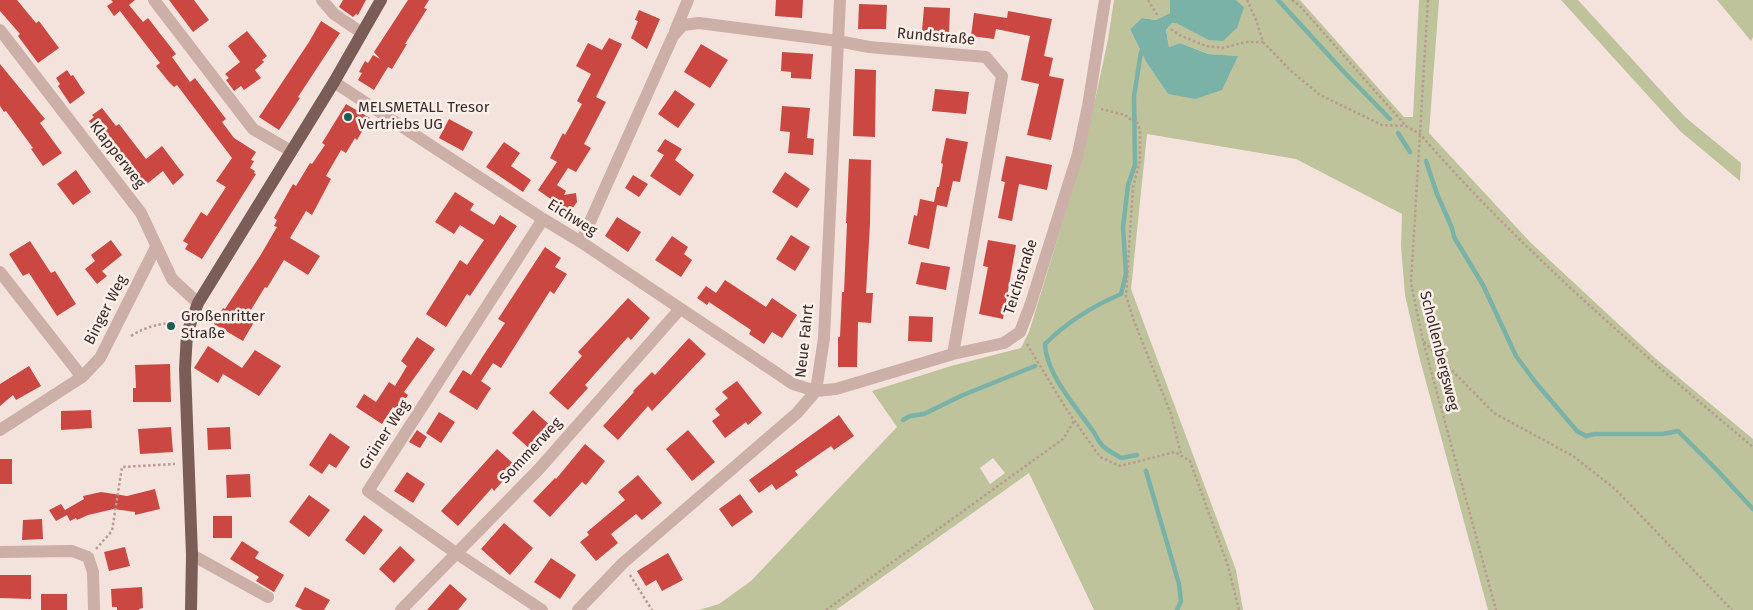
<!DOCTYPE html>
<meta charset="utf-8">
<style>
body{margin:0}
canvas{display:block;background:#f3e3dc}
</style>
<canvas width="1753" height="610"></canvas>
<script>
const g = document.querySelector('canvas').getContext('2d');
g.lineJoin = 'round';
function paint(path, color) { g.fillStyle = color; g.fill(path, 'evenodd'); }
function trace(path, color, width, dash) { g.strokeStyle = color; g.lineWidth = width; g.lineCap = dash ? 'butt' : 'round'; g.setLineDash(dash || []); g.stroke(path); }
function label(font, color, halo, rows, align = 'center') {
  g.font = font + ' "Fira Sans",sans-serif'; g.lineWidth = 5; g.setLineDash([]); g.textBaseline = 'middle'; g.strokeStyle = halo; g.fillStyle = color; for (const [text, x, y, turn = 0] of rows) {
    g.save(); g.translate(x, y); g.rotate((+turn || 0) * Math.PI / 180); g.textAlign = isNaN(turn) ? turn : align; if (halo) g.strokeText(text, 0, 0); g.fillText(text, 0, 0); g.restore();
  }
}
paint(new Path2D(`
 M1114,0H1170V13L1156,20L1142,18L1130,29L1146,62L1168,94L1237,56L1208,54L1180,43L1169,47L1166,30L1172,23L1244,7L1236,0H1300L1404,117H1413L1419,0H1439L1429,133L1530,242L1655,358L1753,439V610H1488L1419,356L1405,295L1401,246L1402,214L1296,159L1147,134L1131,289L1236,570L1243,610H1094L1029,473L836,610H699L719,604L751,581L897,427L872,391L951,366L1021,348L1029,332L1084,152L1108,39ZM993,458L1005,473L990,484L980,468Z
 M1561,0H1578L1685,117L1741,163L1740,181L1680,131Z
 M1717,0H1753V37L1751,41Z`), '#bec39b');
paint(new Path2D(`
 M1170,0H1236L1244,7L1237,28L1223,41L1209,40L1176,23H1172L1166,30L1169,47L1180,43L1208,54L1238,56L1222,90L1195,99L1168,94L1146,62L1130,29L1142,18L1156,20L1170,13Z`), '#7ab2a8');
trace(new Path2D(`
 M1278,0L1344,72L1390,119
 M1398,133L1410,152
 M1426,161L1437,194L1452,228L1454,237L1483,285L1516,356L1536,383L1577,431L1586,436L1595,434H1663L1678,431L1715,468L1753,509
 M903,420L910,416L924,414L963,395L1035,366
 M1137,455L1121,458C1115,454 1106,450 1102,445C1098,441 1096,435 1093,431C1076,407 1046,374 1045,344C1067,322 1093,306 1121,294L1126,274L1123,227L1128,185L1135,165L1134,96L1141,52
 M1146,471L1179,584L1181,601L1177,610`), '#7ab2a8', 4.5);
paint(new Path2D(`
 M0,0H17L36,23L39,21L59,48L38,63L18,36L20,34L0,11Z
 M111,0H135L129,5L143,22L148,18L176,54L172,57L190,82L195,78L226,119L222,122L234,138L256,152L251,160L254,161L250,168L255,171L254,173L256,174L202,259L185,249L188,244L183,241L201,212L207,216L226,187L216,181L232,158L177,85L174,87L169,82L156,66L160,63L120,11L114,16L107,6L113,2Z
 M169,0H194L209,20L193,32Z
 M343,0H366L358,15L356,14L353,17L339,7Z
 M408,0H429L424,8L427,9L405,44H407L392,69L388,67L374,90L358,80L362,73L359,72L365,61L368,63L373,55L380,59L374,52Z
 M776,0H803L802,18L775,16Z
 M859,4L887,5L886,29H858Z
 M924,7L950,8L949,33L922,31Z
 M639,10L660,19L647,49L631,38L638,21L635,20Z
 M1008,11L1052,19L1044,56L1053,58L1049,76L1064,79L1051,140L1027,135L1039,84L1021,80L1030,36L996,29L994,39L971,36L974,13L1007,18Z
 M321,21L340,33L298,97L300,98L279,130L259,117L309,42Z
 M247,31L267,56L262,60L264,62L255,70L261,78L244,90L241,86L234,91L226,80L229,78L225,74L240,62L228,46Z
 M609,38L622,44L596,97L606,102L584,144L591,148L576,172L568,168L557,185L566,191L564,195L576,193L577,202L567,216L549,204L552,200L538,190L557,162L550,158L563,133L565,135L582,104L577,101L591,74L576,66L588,43L602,50Z
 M701,44L728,60L710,88L684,72Z
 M782,52L813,54L811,79L791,78V72L781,71Z
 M0,64L45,119L40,123L62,153L43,166L31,149L33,148L6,111L4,112L0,106Z
 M855,69L876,70L875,137L853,136Z
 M67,70L71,76L73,75L85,93L70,104L58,86L60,84L56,78Z
 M935,89L969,92L966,114L932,111Z
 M675,90L695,104L678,128L658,114Z
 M346,104L370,118L357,140L355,138L346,153L341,150L326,176L331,179L312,215L306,211L290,238L320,256L308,275L284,260L267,288L265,287L246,318L254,322L243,341L214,324L223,308L225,309L260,256L277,227L274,226L277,220L274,218L280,207L293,184L296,186L310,163L312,164L325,145L322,143Z
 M782,106L810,108L807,138L814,139L813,155L788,153L790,132L780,131Z
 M102,108L116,126L119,124L146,159L162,146L184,175L173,185L163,171L143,187L141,184L138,186L89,121L94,117L92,115Z
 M449,119L473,132L463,151L439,138Z
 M946,138L968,142L960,182L953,181L947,207L937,205L929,249L908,244L914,215L917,216L920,199L934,202L937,187H939L943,164L941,163Z
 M665,139L682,149L675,160L694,175L680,196L650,176L664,155L657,151Z
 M504,142L520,153L511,166L531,180L523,192L486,167Z
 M1006,156L1052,165L1047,190L1019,184L1012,221L998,218L1005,182L1001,181Z
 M849,159L871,160L870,224L866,293H873L871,323L858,322L857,367H838V337H840L842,292H844L847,223H846Z
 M76,170L91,192L73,205L57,184Z
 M785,172L810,189L797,208L772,192Z
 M633,175L648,184L639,197L625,188Z
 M455,192L474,204L470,210L494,225L500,215L517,226L470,296L467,294L446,327L426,314L460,260L467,265L484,240L460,225L454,234L435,222Z
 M617,217L641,232L628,252L605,236Z
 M791,235L810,247L795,271L776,259Z
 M672,236L688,247L684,254L692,260L681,277L655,260Z
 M111,240L122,255L102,271L107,276L97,284L85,269L95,261L91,255Z
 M988,240L1016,245L1003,319L979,314L988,267L983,266Z
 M30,241L51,273L55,271L76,304L57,316L29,273L23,276L9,254Z
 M545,247L561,258L555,267L567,274L554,294L550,291L501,368L493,363L481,381L491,388L477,410L449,392L463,370L471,375L483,356L505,323L498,319Z
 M921,262L950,267L946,290L916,284Z
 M725,280L766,307L772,298L797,315L782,338L772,332L764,344L749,334L751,330L709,302L707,305L697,298L706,286L716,293Z
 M628,298L650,318L631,340L628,337L585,385L588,388L568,410L549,393L582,356L578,352Z
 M909,316L933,317L932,342L908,341Z
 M417,337L435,349L404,392L408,395L398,410L393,407L382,424L356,407L364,394L376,402L389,382L395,386L407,366L401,361Z
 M689,338L706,354L652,411L648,406L618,440L603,426L634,392L633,391L652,372L655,375Z
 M208,346L242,368L255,350L281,366L259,396L223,374L218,383L194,368Z
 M170,364L171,402H133V388H136L135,365Z
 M29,366L41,386L16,400L13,395L0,406V384Z
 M737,381L762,413L748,425L746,422L725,438L712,421L720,415L715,409L728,398L722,392Z
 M91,410L92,428L61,430V411Z
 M533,410L552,427L531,450L512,433Z
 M439,412L455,422L441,443L426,433Z
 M839,415L854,436L834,450L831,446L795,471L798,475L776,490L772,484L759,493L749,480Z
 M171,427L173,452L140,454L138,429Z
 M230,427L231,449L208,450L207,428Z
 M417,430L427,437L420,448L409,442Z
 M688,430L715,462L692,481L666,449Z
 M330,433L350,447L336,468L329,464L322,474L309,465Z
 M585,444L605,461L586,485L582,482L550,517L533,501L555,478L556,479Z
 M497,449L516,466L494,491L492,488L458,526L441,511Z
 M0,459H12V484H0Z
 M407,472L425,484L413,503L394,491Z
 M250,474L251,497L227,498L226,475Z
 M638,475L662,503L642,520L636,514L611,534L618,543L596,561L580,542L589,535L587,532L625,500L618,492Z
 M155,489L160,509L135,515V512L114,509L88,515L77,520L76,518L70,521L67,515L56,521L49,510L61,504L65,510L84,499L83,496L101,492L127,496Z
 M740,494L753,512L732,527L719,509Z
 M309,495L330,510L309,537L289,522Z
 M364,515L383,530L364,555L345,540Z
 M213,516H232V538H213Z
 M42,519L43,539L22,540L23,520Z
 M504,523L533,548L510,575L481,549Z
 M242,541L259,552L255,558L284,575L274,592L256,581L259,577L230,559Z
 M400,546L415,560L394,583L379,569Z
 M125,547L130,566L109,571L104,552Z
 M668,553L683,580L662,591L656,580L646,586L637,571Z
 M551,558L576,575L560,599L534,582Z
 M0,575H31V599L0,598Z
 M450,584L467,599L458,610H427Z
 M142,587L143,608L139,609V610H117V607H112L111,589Z
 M305,587L330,600L324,610H303L295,606Z
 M41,594H67V610H41Z`), '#cb4742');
trace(new Path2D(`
 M1148,0L1158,16
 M1247,0L1256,20L1263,42L1290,70L1320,95L1382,125L1406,126
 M1292,0L1299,5L1406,126L1420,134C1520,249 1636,349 1753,447
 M1428,0L1411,283L1423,341L1496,610
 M1171,29L1179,35L1206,46L1223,48L1246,42H1263
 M1101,109L1125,115L1130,119H1136L1140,131V161L1133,187L1126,296L1134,321L1171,414L1181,454
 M131,336C147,326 158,324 178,322
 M1424,342L1494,413L1573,456L1615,489L1732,610
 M1027,344L1065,407L1100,457L1120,466L1175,452L1190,461L1228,566L1239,610
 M96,549L112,531L122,467L175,464
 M630,575L652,610
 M826,610L1063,439L1074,421`), '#b89a91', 2.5, [2.5, 2.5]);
trace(new Path2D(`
 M154,0L253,129L291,151
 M322,0L334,14L362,33
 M0,30L141,213L172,279L198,303
 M675,31L688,0
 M334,82L543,219L581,242L793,384L816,391L836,389L953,354L1004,343L1020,332L1030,306L1078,154L1088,106L1105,0
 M581,242L673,36L683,25L699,23L838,41L869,47L986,57L1002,76L953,354
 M0,272L82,377
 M0,430L82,377L100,358L156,247
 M0,552L72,551L88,557L93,572L94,610
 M192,555L268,597
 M401,610L539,469L680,309
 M542,610L456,553L368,491L543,219
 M578,610L623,563L797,413L816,391L824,338L840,0`), '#ccb0a7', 12);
trace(new Path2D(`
 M191,610L192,555L185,369L187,333L198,303L334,82L381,0`), '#7b5d58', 12);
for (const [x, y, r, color] of [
 [348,117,5,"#1c5c53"],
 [171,326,5,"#1c5c53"]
]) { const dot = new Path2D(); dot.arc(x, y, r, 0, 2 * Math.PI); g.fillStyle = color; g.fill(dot); trace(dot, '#faefe9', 2); }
label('15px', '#382a28', '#faefe9', [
 ["Rundstraße",936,37,5],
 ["Klapperweg",117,155,52],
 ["Eichweg",572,218,32],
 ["Teichstraße",1021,277,-72],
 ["Binger Weg",106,310,-63],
 ["Neue Fahrt",805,341,-84],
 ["Schollenbergsweg",1439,351,76],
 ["Grüner Weg",385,435,-57],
 ["Sommerweg",531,451,-47]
]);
label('15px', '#382a28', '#faefe9', [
 ["MELSMETALL Tresor",358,108],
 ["Vertriebs UG",358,125],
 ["Großenritter",181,317],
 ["Straße",181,334]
], 'left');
</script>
